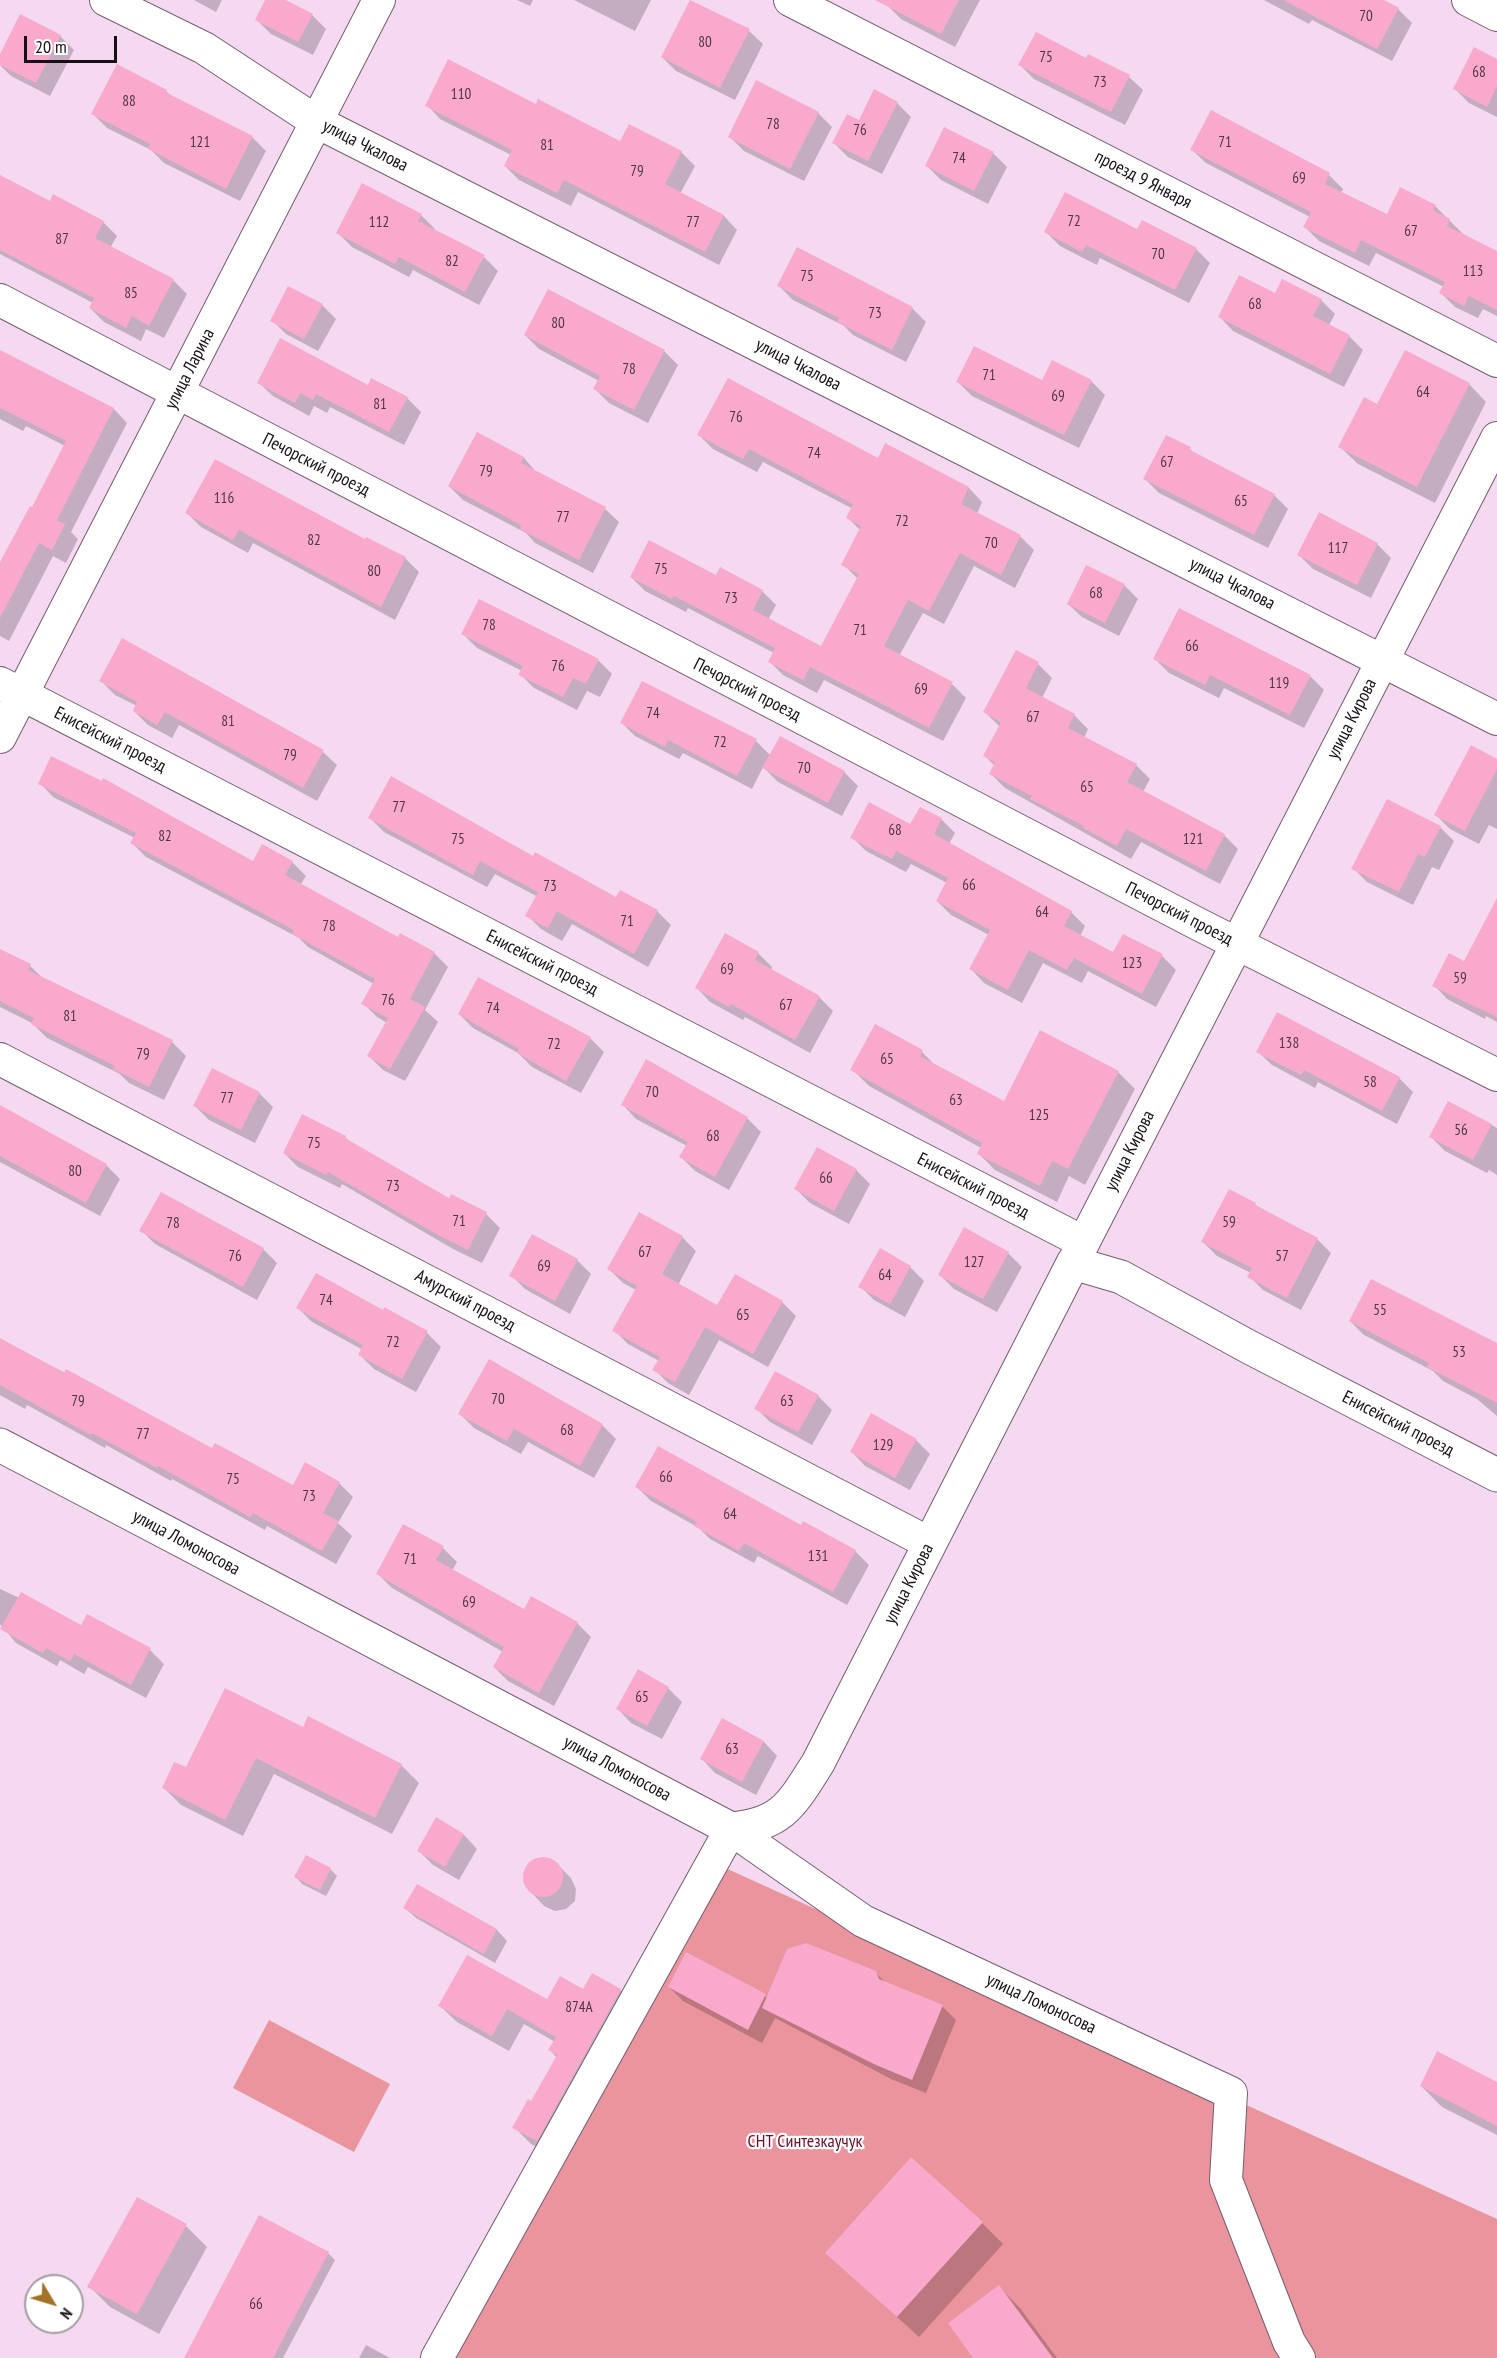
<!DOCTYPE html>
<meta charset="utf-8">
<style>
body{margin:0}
#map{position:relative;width:1497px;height:2358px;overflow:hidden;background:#f5d9f1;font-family:"PT Sans Narrow",sans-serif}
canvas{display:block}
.north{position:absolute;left:24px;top:2274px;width:60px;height:60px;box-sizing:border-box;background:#fff;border:2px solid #a39fa2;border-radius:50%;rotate:128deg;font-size:16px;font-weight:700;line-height:24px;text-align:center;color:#180e17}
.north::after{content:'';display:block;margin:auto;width:21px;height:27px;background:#a27326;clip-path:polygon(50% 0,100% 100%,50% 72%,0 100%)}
.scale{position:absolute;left:24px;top:36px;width:93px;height:27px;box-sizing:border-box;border:3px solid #180e17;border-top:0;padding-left:8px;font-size:18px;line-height:21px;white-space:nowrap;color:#180e17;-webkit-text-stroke:4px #fff;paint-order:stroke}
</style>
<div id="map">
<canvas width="1497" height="2358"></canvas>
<div class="north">N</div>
<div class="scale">20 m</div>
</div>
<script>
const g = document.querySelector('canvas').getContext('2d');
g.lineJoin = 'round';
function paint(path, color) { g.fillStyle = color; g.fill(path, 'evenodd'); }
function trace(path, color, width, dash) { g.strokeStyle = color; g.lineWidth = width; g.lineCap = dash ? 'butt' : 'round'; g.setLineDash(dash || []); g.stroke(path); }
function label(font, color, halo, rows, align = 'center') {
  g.font = font + ' "PT Sans Narrow",sans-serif'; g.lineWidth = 4.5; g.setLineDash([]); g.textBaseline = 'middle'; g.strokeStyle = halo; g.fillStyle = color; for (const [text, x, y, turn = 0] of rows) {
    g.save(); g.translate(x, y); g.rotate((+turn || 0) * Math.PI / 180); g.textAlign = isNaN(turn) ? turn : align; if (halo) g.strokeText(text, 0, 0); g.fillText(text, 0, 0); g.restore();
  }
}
paint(new Path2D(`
 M710,1861L1497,2219V2358H443Z
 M269,2020L390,2084L354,2152L233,2088Z`), '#ea949e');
paint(new Path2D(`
 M194,0H222L216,12Z
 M267,0H283L312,15L326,29L313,55L271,34L257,20Z
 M517,0H533L530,6Z
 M574,0H651L635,31Z
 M889,0H980L955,47L901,19L887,5Z
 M1264,0H1381L1398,9L1412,23L1392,61L1312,20L1309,24Z
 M691,1L749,31L763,44L735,100L676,71L662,57Z
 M60,36L74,50L50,96L11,76L0,65V57Z
 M1087,60L1129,77L1143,90L1125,125L1034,79L1020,65Z
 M1497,61V117L1469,103L1455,89Z
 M166,91L172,97L252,137L266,151L240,201L164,163L151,150L107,128L93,114Z
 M897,103L911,117L882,174L848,157L834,143L860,122Z
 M427,105L621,143L681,152L695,166L680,194L724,216L737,230L719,265L578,192L571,206L519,180L505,166L511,155L440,119Z
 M818,113L832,127L804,181L744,151L730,137Z
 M1192,150L1329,175L1343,189L1341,193L1387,216L1435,206L1463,234L1497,253V316L1483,309L1478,318L1455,307L1441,293L1444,287L1376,253L1369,266L1319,241L1305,227L1310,217L1206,163Z
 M993,153L1007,167L988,204L941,180L927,166Z
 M0,177L50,203L103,222L117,236L110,248L173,280L187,294L164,338L146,329L141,341L104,322L90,308L93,303L0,254Z
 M421,215L435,229L434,231L484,257L498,271L479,305L413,270L409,277L352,247L338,233Z
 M1138,231L1196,249L1210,263L1189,303L1100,258L1097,265L1060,246L1046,232Z
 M779,286L912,308L926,322L906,362L853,335L844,326L793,300Z
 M549,291L664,351L678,365L648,423L609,403L595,389L599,381L539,349L525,335Z
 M1276,295L1321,300L1335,314L1329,325L1349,336L1363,350L1344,387L1233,331L1220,317Z
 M322,305L336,319L318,351L286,334L272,320Z
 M0,352L114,409L127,423L71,532L78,539L66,563L53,556L9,641L0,636V566L33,509L65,446L26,426L23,431L0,419Z
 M1091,381L1105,395L1079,448L972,396L958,382Z
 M259,383L368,387L407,398L421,412L404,445L330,407L327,413L314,406L309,416L273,396Z
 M1469,384L1486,402L1435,503L1358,464L1340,447L1378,406Z
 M477,434L524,458L537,473L605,509L619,522L593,573L535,543L526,533L463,500L449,486Z
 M699,435L878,460L886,445L969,488L982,502L977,514L1021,537L1034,550L1015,588L974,566L944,624L923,613L899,656L952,684L966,698L943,741L824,680L817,693L783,675L769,661L774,653L688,608L686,612L645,591L631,577L762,591L776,605L768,620L821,648L858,579L843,564L861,531L848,518L853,509L763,462L757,472L713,449Z
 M1190,449L1196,455L1274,495L1288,509L1268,548L1159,493L1145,479Z
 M187,513L366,542L405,558L419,572L395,620L253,543L248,553L201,527Z
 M1377,544L1391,558L1371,598L1313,569L1299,555Z
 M1124,585L1138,599L1119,636L1082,617L1068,604Z
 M463,634L598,660L612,674L600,697L587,691L577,710L534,688L520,674L522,671L477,648Z
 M1016,652L1038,664L1052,678L1042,698L1074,715L1088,729L1084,738L1136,765L1150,779L1143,792L1224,835L1238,849L1220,884L1141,842L1131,859L1005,788L991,774L995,766L985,756L1000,727L985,712Z
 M1155,659L1310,676L1324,690L1304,728L1224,688L1219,698L1169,673Z
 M101,681L323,752L337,765L317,801L179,725L172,738L148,725L134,711L137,706L115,695Z
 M621,722L756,741L771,756L844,772L858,786L842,816L778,782L763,767L752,789L683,753L679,759L635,736Z
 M1497,761V829L1489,825L1479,844L1450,829L1436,815Z
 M40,783L253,863L292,862L306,876L301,884L399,939L401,935L434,953L448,967L425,1010L438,1022L405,1081L383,1070L369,1056L387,1023L377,1017L363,1003L374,984L308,947L299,938L146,857L132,843L135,838L53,797Z
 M370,818L534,858L617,899L621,892L657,911L671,925L648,967L572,924L562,941L541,929L527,915L538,897L495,874L487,887L384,832Z
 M941,819L955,833L949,844L1071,912L1085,926L1080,936L1114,954L1162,956L1176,970L1156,1007L1088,971L1082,983L1043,963L1022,1003L984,983L971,969L989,935L951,915L937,901L947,883L911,864L906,872L866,851L852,837Z
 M1440,827L1454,841L1439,870L1432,867L1413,905L1367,882L1353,868Z
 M1497,901V1022L1486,1016L1485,1019L1447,999L1434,985L1465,963Z
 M726,935L759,954L772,967L771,971L819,997L833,1011L810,1053L745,1017L743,1020L710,1002L697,988Z
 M0,951L30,966L45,980L172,1042L186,1056L164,1100L129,1083L120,1074L47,1038L32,1023L0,1007Z
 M459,1014L590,1038L604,1052L581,1093L532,1067L518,1053L473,1028Z
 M1277,1014L1399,1078L1413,1092L1397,1124L1318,1082L1315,1088L1272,1065L1258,1052Z
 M922,1052L937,1067L1004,1103L1118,1072L1135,1089L1085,1185L1069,1176L1057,1202L995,1170L978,1153L981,1148L869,1086L852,1069Z
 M259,1093L273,1107L255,1143L209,1120L195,1106Z
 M1449,1103L1497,1128V1175L1489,1170L1487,1173L1445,1151L1431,1137Z
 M623,1105L747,1118L761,1132L729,1190L695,1171L681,1157L687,1146L636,1119Z
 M0,1106L106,1165L120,1179L100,1216L0,1162Z
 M345,1137L352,1144L450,1200L451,1196L486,1214L500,1228L482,1263L453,1249L342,1184L340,1188L298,1167L284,1153Z
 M817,1149L856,1170L870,1184L849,1224L810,1203L796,1189Z
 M1230,1191L1317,1239L1331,1253L1301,1310L1263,1290L1249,1276L1251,1273L1217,1256L1203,1242Z
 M141,1230L263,1249L277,1263L257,1300L155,1244Z
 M533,1236L577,1260L591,1274L570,1314L525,1289L511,1275Z
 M682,1237L696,1251L678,1285L718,1307L782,1302L796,1316L768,1367L719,1340L689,1395L668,1383L654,1369L659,1361L628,1344L614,1330L636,1290L623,1283L609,1269Z
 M1008,1253L1022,1267L997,1312L954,1289L940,1275Z
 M910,1267L924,1281L905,1317L874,1300L860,1286Z
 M298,1308L383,1312L385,1309L427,1333L441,1347L416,1392L374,1369L360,1355L363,1350L312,1322Z
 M1350,1321L1497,1347V1416L1477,1399L1443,1381L1433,1371L1364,1335Z
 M0,1339L213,1450L293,1487L339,1483L353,1497L338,1523L352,1536L336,1564L267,1526L265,1530L172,1479L171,1481L106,1445L105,1448L27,1405L25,1409L0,1395Z
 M818,1396L832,1410L812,1445L770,1422L756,1408Z
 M460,1414L602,1425L616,1439L594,1478L528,1442L521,1454L474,1428Z
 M916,1440L930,1454L910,1490L865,1466L852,1452Z
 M637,1487L802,1527L804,1523L855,1551L869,1565L847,1605L758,1556L754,1563L710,1539L699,1528L651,1501Z
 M404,1526L443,1548L457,1562L452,1571L525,1611L532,1599L577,1623L591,1637L554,1706L508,1681L494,1667L503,1652L392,1588L378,1574Z
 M0,1589L82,1627L88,1616L150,1650L164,1664L146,1698L88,1667L84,1674L60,1660L57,1666L16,1643L0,1624Z
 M668,1688L682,1702L662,1739L631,1723L618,1709Z
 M723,1720L764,1742L777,1756L756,1795L715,1773L702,1759Z
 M303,1729L401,1765L419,1783L392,1834L274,1774L243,1836L181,1805L163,1787L187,1769Z
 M464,1835L477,1849L459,1880L433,1865L419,1851Z
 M546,1858L557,1864L571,1878L576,1889L575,1901L566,1909L555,1911L544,1906L530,1891L524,1880L526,1869L534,1860Z
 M330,1869L337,1876L326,1896L302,1884L296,1877Z
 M417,1886L497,1930L507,1941L495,1963L416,1918L405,1908Z
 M687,1954L768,1998L875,1972L886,1983L942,2006L956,2020L926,2093L891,2079L775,2018L762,2043L683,2001L669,1987Z
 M593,1975L620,1990L637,2007L554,2156L531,2144L514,2127L532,2103L557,2058L550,2050L555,2042L524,2024L509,2051L457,2022L440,2006L548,2001L584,1991Z
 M1497,2084V2135L1442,2107L1421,2086Z
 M982,2223L1003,2244L919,2337L827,2253Z
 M186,2226L207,2247L159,2334L110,2307L89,2286Z
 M328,2253L335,2260L283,2358H186Z
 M999,2287L1020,2308L1057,2358H975Z
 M366,2345L390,2358H359Z`), '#0003');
paint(new Path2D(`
 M265,0H286L313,14L298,42L255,20Z
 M690,0L750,29L720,88L661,57Z
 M875,0H959L941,34Z
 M1283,0H1384L1399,8L1377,49Z
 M20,14L61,35L36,83L0,65V54Z
 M1036,32L1086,58L1088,54L1130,75L1111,112L1018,65Z
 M1474,47L1497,59V86L1487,107L1453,89Z
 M448,59L536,104L538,99L620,141L629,124L682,151L665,184L724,215L705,252L564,180L557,193L504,166L512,150L425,106Z
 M117,64L167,90L165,92L253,136L226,189L148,149L150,144L91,114Z
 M756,80L819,112L790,169L728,137Z
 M874,89L898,102L868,161L832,143L847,114L859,120Z
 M1211,110L1330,173L1325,184L1387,214L1400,187L1436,205L1433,210L1450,219L1447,226L1497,251V310L1469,296L1464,306L1439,293L1445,282L1361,240L1355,253L1303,227L1311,212L1190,150Z
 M944,127L994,152L974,191L925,166Z
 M0,175L50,201L53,194L104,221L95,238L174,279L149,326L132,316L126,328L89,308L94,298L0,250Z
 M362,183L422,214L418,221L485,255L465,292L399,257L395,264L336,233Z
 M1065,192L1137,229L1142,220L1197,248L1175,290L1086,245L1082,252L1044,232Z
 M797,247L913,307L892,350L837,322L839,318L777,286Z
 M1239,275L1275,293L1282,279L1322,299L1313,316L1350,335L1330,374L1218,317Z
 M288,286L323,304L304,339L270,321Z
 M548,289L665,350L634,410L593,389L600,376L524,335Z
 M280,338L368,385L371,378L408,397L389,432L316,394L313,400L300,393L295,403L257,383Z
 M974,346L1042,380L1052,360L1092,380L1064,435L956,382Z
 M0,350L114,408L57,520L65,524L52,550L39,543L0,618V562L30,506L32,507L66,441L0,408Z
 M1405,350L1470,383L1417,487L1338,447L1364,397L1377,404Z
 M728,378L878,458L885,443L969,487L961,504L1021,535L1001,575L960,553L929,611L908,600L884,646L953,682L929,728L810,667L803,680L768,662L775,648L674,596L672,599L630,577L649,540L716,575L720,567L763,590L753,610L821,646L859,574L841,565L861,526L846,518L853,504L749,449L743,459L697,435Z
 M477,432L524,457L521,463L606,507L579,560L520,529L521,525L448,486Z
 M1166,435L1191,447L1190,450L1275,494L1254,535L1143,479Z
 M215,459L365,539L366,537L406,557L381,607L239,530L233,540L185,513Z
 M1319,512L1378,543L1357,585L1297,555Z
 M1086,565L1125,584L1105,623L1067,604Z
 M479,599L599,659L586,684L573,678L563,697L518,675L523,666L461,634Z
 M1179,608L1311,675L1290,715L1210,675L1205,685L1153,659Z
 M122,638L324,750L303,788L165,712L157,725L133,711L137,702L99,681Z
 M1016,650L1039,662L1026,688L1075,714L1068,728L1137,764L1127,782L1225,834L1206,871L1126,829L1117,846L1083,828L1084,826L1030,799L1032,796L989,774L995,762L983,756L1001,722L983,712Z
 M642,681L757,739L737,776L668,740L665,747L620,723Z
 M780,736L845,771L828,803L762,768Z
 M1471,745L1497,759V769L1465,831L1434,815Z
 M51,756L102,781L103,778L253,861L262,844L293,861L285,875L398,937L400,933L435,952L410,999L425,1007L390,1069L367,1056L388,1018L361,1004L375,979L292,934L294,930L130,843L136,833L38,784Z
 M391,776L533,856L535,852L616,897L620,890L658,910L634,954L557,911L548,928L525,916L538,892L480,861L473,875L368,818Z
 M1387,799L1441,826L1425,857L1418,854L1399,892L1351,869Z
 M869,802L910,824L920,807L942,818L934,834L1072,911L1064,926L1113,952L1123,934L1163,954L1142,994L1074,958L1067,970L1029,950L1008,990L969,969L990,930L936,901L948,878L896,851L892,859L850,838Z
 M1497,898V1017L1432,986L1449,953L1464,961Z
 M725,933L759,952L755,960L820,996L795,1040L731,1004L729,1007L695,988Z
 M0,949L31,964L28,970L173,1040L149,1087L113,1069L115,1066L31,1024L34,1018L0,1001Z
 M478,977L591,1037L566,1081L517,1053L519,1049L458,1014Z
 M1277,1012L1400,1077L1382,1111L1304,1070L1301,1075L1256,1052Z
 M875,1024L923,1050L920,1056L1004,1101L1040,1030L1119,1071L1068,1169L1052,1161L1040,1186L977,1154L982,1143L850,1070Z
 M646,1059L748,1117L715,1177L679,1157L688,1142L621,1105Z
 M212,1068L260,1092L241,1130L193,1106Z
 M1448,1101L1492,1124L1473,1160L1429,1137Z
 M0,1105L107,1164L86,1203L0,1156Z
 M302,1114L346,1136L345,1138L449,1198L451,1194L487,1212L468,1250L438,1235L328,1172L326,1175L283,1153Z
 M817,1147L857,1169L834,1211L794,1189Z
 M1229,1189L1256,1203L1255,1205L1318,1238L1287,1298L1247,1277L1252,1268L1201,1242Z
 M161,1192L264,1248L243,1287L139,1231Z
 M639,1212L683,1236L662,1274L717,1305L735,1274L783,1301L753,1354L705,1327L675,1382L652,1370L660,1357L612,1331L637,1286L607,1269Z
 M964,1227L1009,1252L983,1299L938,1275Z
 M532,1234L578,1259L555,1301L509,1276Z
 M880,1248L911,1266L890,1304L858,1287Z
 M316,1273L383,1310L384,1307L428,1331L402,1379L358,1355L363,1345L296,1308Z
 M1371,1279L1497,1343V1403L1427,1367L1429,1363L1349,1321Z
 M0,1338L64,1373L66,1369L212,1448L215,1443L293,1485L305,1462L340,1482L323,1513L339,1521L322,1551L253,1513L250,1517L158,1466L157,1468L92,1433L91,1435L0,1385Z
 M489,1359L603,1424L580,1466L514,1429L507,1441L458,1414Z
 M775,1371L819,1395L798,1432L754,1409Z
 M871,1413L917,1439L895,1478L850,1452Z
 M658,1446L801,1525L803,1521L856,1550L833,1592L744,1543L739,1551L694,1526L697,1522L635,1487Z
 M403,1524L444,1546L436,1560L524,1609L531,1596L578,1622L539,1693L493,1667L504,1647L376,1574Z
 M21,1592L81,1625L87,1614L151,1648L131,1685L74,1654L70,1661L46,1648L43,1653L0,1629Z
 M638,1669L669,1687L647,1726L616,1709Z
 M225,1688L303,1727L308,1716L402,1764L375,1818L256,1758L225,1820L162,1788L174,1762L186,1767Z
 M722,1718L764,1741L742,1782L700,1759Z
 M436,1817L464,1834L445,1867L417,1851Z
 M306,1855L331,1868L320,1890L294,1877Z
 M523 1877a20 20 0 1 1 40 0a20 20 0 1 1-40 0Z
 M417,1884L497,1929L484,1954L403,1908Z
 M806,1943L876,1971L879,1979L943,2005L912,2080L876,2065L762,2008L787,1949Z
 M686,1952L766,1994L748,2030L668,1987Z
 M467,1955L547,1999L560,1976L583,1989L592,1973L621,1989L537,2141L512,2128L528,2099L531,2101L557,2055L548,2050L556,2037L507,2009L492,2036L438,2006Z
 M1437,2051L1497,2082V2126L1420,2086Z
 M911,2157L983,2222L897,2317L825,2253Z
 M137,2197L187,2224L137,2314L87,2287Z
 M259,2215L329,2252L273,2358H184Z
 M999,2285L1053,2358H973L948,2323Z`), '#f8a9cc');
const minor = new Path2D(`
 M106,0L204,48L317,122L1497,719
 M790,0L1497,361
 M1468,0L1497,15
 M0,300L1200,925L1497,1075
 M0,683L1083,1242
 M0,737L379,0
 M0,1059L929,1543
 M1074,1261L1497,438
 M437,2358L731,1829L863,1921L1231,2093L1226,2180L1289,2342L1299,2358`);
const major = new Path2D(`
 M0,1445L731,1829C782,1825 792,1804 818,1763L1073,1263L1121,1277L1249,1347L1497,1475`);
trace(minor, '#755d72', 34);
trace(major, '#755d72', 35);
trace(minor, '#fff', 32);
trace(major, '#fff', 33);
label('15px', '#503544', null, [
 ["70",1366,17],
 ["80",705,43],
 ["75",1046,58],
 ["68",1479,73],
 ["73",1100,83],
 ["110",461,95],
 ["88",129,102],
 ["78",773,125],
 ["76",860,131],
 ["121",200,143],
 ["71",1225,143],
 ["81",547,146],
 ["74",959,159],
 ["79",637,172],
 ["69",1299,179],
 ["72",1074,222],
 ["112",379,223],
 ["77",693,223],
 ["67",1411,232],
 ["87",62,240],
 ["70",1158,255],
 ["82",452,262],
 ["113",1473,272],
 ["75",807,277],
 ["85",131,294],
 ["68",1255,305],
 ["73",875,314],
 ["80",558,324],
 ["78",629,370],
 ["71",989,376],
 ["64",1423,393],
 ["69",1058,397],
 ["81",380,405],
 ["76",736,418],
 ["74",814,454],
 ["67",1167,463],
 ["79",486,472],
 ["116",224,499],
 ["65",1241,502],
 ["77",563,518],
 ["72",902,522],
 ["82",314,541],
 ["70",991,544],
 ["117",1338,549],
 ["75",661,570],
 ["80",374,572],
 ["68",1096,594],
 ["73",731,599],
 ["78",489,626],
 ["71",860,631],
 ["66",1192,647],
 ["76",558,667],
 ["119",1279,684],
 ["69",921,690],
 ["74",653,714],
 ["67",1033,718],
 ["81",228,722],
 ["72",720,743],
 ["79",290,756],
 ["70",804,769],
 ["65",1087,788],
 ["77",399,808],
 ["68",895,831],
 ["82",165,837],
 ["75",458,840],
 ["121",1193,840],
 ["66",969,886],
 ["73",550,887],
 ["64",1042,913],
 ["71",627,922],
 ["78",329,927],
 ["123",1132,964],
 ["69",727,970],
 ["59",1460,979],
 ["76",388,1001],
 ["67",786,1006],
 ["74",493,1009],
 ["81",70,1017],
 ["138",1289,1044],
 ["72",554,1045],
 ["79",143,1055],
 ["65",887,1060],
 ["58",1370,1083],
 ["70",652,1093],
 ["77",227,1099],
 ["63",956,1101],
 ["125",1039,1116],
 ["56",1461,1131],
 ["68",713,1137],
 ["75",314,1144],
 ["80",75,1172],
 ["66",826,1179],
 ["73",393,1187],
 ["71",459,1222],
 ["59",1229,1223],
 ["78",173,1224],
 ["67",645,1253],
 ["76",235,1257],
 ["57",1282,1257],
 ["127",974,1263],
 ["69",544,1267],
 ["64",885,1276],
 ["74",326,1301],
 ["55",1380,1311],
 ["65",743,1316],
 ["72",393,1343],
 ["53",1459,1353],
 ["70",498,1400],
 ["79",78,1402],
 ["63",787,1402],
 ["68",567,1431],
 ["77",143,1435],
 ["129",883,1446],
 ["66",666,1478],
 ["75",233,1480],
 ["73",309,1497],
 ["64",730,1515],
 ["131",818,1557],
 ["71",410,1560],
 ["69",469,1603],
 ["65",642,1698],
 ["63",732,1750],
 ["874А",579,2008],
 ["66",256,2305]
]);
label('18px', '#180e17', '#fff', [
 ["улица Чкалова",365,146,27],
 ["проезд 9 Января",1143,180,27],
 ["улица Чкалова",798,365,27],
 ["улица Ларина",190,369,-63],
 ["Печорский проезд",316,465,27],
 ["улица Чкалова",1232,584,27],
 ["Печорский проезд",747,690,27],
 ["улица Кирова",1352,719,-63],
 ["Енисейский проезд",110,740,27],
 ["Печорский проезд",1179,914,27],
 ["Енисейский проезд",542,963,27],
 ["улица Кирова",1130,1151,-63],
 ["Енисейский проезд",973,1186,27],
 ["Амурский проезд",465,1301,28],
 ["Енисейский проезд",1398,1424,27],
 ["улица Ломоносова",186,1543,28],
 ["улица Кирова",909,1584,-63],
 ["улица Ломоносова",617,1769,28],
 ["улица Ломоносова",1041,2004,25]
]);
label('18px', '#6d0e28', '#fff', [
 ["СНТ Синтезкаучук",805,2142]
]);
</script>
